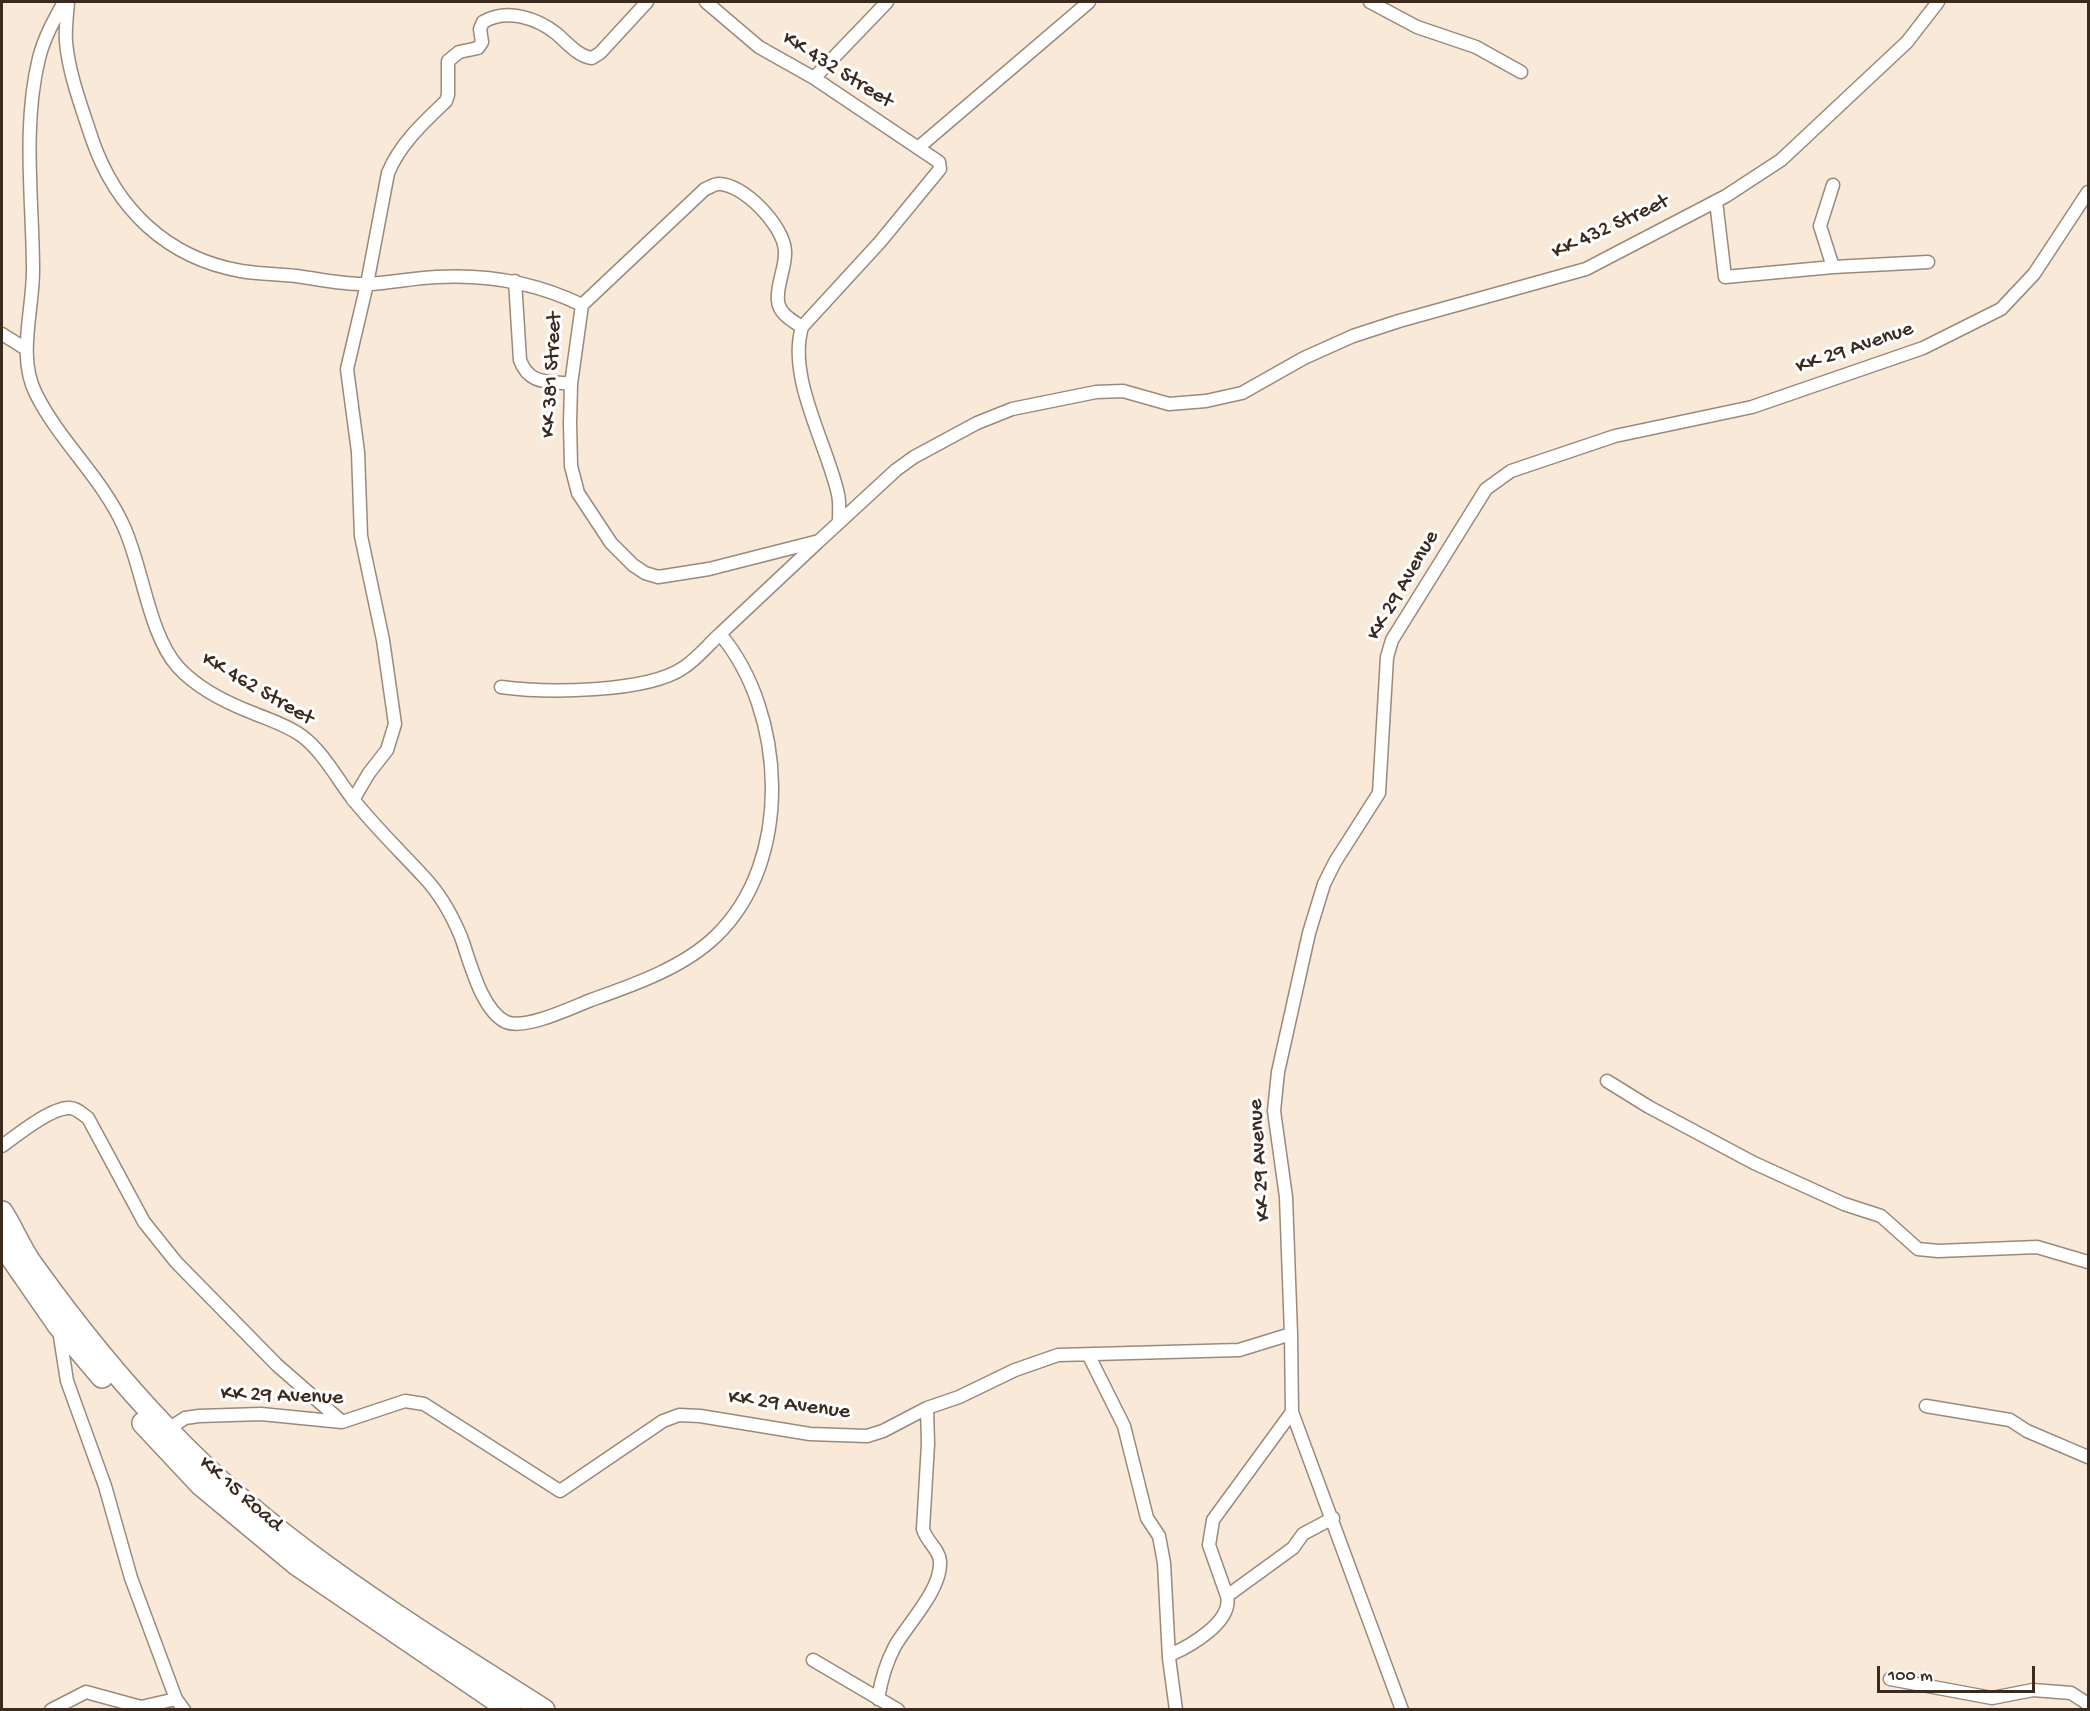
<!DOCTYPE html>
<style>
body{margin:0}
#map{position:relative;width:2090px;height:1711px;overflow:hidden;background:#f8e9d8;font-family:"Gochi Hand",sans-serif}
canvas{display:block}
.frame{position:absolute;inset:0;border:3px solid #3b2a1e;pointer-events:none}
.scale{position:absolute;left:1877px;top:1666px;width:158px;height:27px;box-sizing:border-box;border:3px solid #3b2a1e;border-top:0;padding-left:8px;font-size:18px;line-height:21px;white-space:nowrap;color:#3b2a1e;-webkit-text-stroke:4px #fff;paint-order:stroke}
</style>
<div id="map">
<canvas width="2090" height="1711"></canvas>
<div class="frame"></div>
<div class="scale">100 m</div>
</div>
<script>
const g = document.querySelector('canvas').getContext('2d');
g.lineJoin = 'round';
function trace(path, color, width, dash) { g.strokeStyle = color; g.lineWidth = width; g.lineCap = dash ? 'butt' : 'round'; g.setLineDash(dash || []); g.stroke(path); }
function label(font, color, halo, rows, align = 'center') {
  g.font = font + ' "Gochi Hand",sans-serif'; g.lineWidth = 6; g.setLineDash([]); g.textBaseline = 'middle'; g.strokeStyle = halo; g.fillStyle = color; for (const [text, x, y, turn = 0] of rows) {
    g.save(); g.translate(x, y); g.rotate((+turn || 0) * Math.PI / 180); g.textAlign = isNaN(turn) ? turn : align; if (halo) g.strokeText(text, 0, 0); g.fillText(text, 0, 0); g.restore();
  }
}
const minor = new Path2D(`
 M64,2C54,20 44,38 39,58C22,127 33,202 33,271C33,311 17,357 36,394C60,442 103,479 124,527C143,569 149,635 178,667C198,689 227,703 253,713C270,720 287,725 302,736C323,752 336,777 352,798C374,826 400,851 424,877C440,894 452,915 461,937C470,961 481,1010 506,1022C525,1030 571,1008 591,1000C633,985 683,968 716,936C794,861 786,712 720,634L818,542
 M68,2C67,15 65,29 66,42C69,75 82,108 92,139C116,209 167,258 241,271C259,274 278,274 296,276C319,279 344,285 368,284C391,283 413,278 436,277C488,274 535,282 582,305L571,384L570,423L571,466L578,493L611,543L633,565L645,573L658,577L709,569L819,541L896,470L914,457L977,423L1012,409L1096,392L1123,391L1169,404L1206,401L1242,393L1304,358L1353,336L1399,321L1586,269L1726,196L1781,160L1907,42L1938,2
 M706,2L759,47L814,78L939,162L940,169L880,242L802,327
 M1370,2L1417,27L1476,47L1521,72
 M814,78L887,2
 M919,147L1089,2
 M1716,201L1725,277L1833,267L1820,226L1833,185
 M1833,267L1928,262
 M515,281L520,360C529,385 548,381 571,384
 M582,305L705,189C709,188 714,184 718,184C743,183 784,226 785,251C786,268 776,285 778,301C779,314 793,321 802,327C787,378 827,444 838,494C840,503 839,513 839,522
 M2,334L26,349
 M501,687C545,693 646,693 683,668C697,659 708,645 720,634
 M353,800L369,773L387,750L395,724L383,640L361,536L358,452L347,369L367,284L388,173C400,144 423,123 446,101L448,95V61L459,52L478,48L482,42L480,29L483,22C507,8 537,18 557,34C567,43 578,56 592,58L600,53L647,2
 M1607,1081L1649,1107L1754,1163L1844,1204L1881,1216L1918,1249L1938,1251L2037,1247L2088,1262
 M2,1146C17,1135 49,1109 68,1108C76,1107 82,1114 88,1118L144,1222L176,1262L277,1365L341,1421
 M59,1330L67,1381L105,1486L131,1578L176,1699L184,1710
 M1291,1334L1292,1412L1402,1710
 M1089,1356L1124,1426L1147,1518L1159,1536L1164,1563L1169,1658L1176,1710
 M1926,1406L2010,1420L2027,1431L2088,1457
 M167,1430L185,1418L199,1416L261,1414L342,1422L405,1401L424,1404L560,1491L663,1421L679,1415L700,1416L810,1434L867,1436L883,1431L927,1408L959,1397L1015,1370L1058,1355L1239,1350L1291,1334L1286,1197L1274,1111L1278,1072L1309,933L1324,884L1335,862L1379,793L1387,657L1392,640L1486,489L1511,471L1615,436L1752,407L1923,348L2001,309L2034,274L2088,192
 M1227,1596L1293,1548L1303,1534L1333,1518
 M1170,1655C1190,1646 1233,1622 1227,1596L1209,1545L1213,1520L1292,1412
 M813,1660L898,1710
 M1890,1679L1992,1698L2033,1690L2071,1693L2088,1704
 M878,1699C881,1680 886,1663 895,1646C909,1622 942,1589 940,1561C939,1549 926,1541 923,1529L928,1444L927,1408
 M51,1710L86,1692L141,1707L176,1699`);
const trunk = new Path2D(`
 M2,1212C13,1229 21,1250 33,1266C74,1323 118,1378 166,1428C274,1543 412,1626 544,1710
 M2,1244L58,1325L102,1377
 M143,1423L201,1485L296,1564L510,1710`);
trace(minor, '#9a8a7b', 15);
trace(trunk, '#9a8a7b', 24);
trace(minor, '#fff', 12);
trace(trunk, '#fff', 21);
label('22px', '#3b2a1e', '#fff', [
 ["KK 432 Street",837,71,32],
 ["KK 432 Street",1611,228,-25],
 ["KK 29 Avenue",1855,349,-19],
 ["KK 381 Street",553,375,-87],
 ["KK 29 Avenue",1404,586,-60],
 ["KK 462 Street",257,690,30],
 ["KK 29 Avenue",1261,1160,-94],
 ["KK 29 Avenue",282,1397,2],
 ["KK 29 Avenue",789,1406,7],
 ["KK 15 Road",240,1495,41]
]);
</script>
